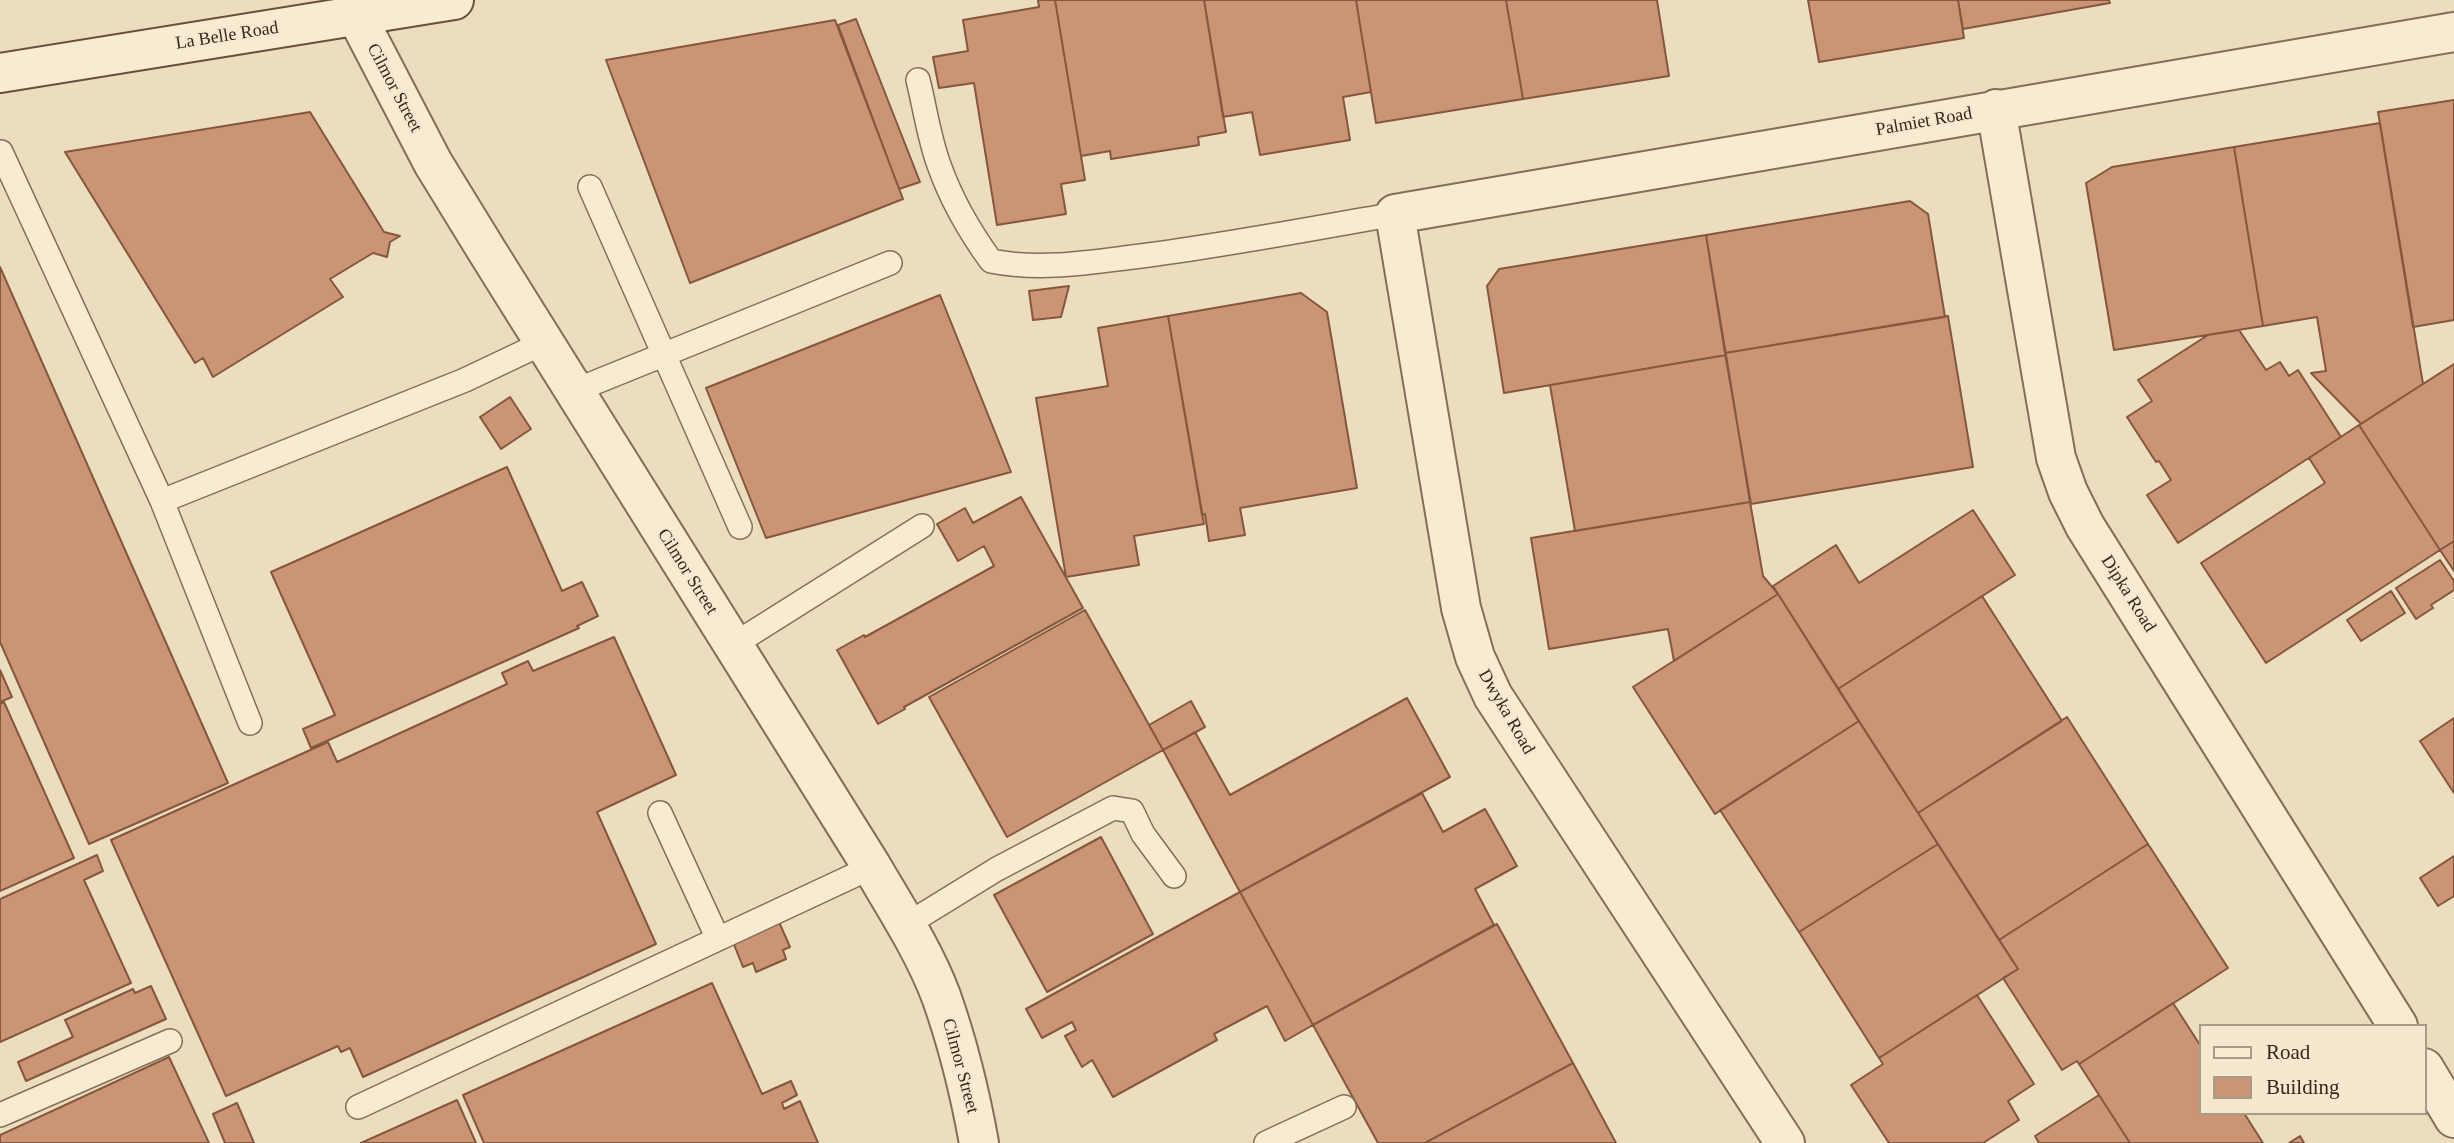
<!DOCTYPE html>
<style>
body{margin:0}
#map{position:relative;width:2454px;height:1143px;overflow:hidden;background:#edddbf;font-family:Georgia,serif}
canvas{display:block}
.legend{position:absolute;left:2199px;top:1024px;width:228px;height:91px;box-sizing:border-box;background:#f5e8ce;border:2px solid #a89b87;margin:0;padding:9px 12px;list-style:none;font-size:21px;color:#35271c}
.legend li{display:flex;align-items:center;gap:14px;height:35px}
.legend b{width:35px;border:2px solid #a89b87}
</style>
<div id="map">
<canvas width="2454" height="1143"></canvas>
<ul class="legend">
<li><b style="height:9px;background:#f8ebd2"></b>Road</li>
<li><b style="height:19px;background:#cb9575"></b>Building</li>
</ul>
</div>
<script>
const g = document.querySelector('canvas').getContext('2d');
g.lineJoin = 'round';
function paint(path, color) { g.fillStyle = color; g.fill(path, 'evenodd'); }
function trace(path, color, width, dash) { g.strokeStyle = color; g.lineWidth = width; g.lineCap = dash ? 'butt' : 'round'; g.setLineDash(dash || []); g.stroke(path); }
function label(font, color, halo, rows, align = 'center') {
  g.font = font + ' Georgia,serif'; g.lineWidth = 5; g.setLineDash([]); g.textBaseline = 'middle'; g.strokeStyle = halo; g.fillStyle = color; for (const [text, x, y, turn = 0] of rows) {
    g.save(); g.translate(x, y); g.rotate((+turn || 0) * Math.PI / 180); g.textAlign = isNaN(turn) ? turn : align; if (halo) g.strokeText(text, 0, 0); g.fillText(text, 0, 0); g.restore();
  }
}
const building = new Path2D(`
 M1038,0H1055L1085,180L1061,184L1066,214L997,225L974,83L939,88L933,57L968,51L963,20L1039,7Z
 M1055,0H1204L1226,132L1198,137L1199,145L1111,159L1110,151L1081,156Z
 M1204,0H1356L1371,92L1343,97L1350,140L1260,155L1252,112L1223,117Z
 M1356,0H1506L1523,99L1376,123Z
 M1506,0H1657L1669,76L1523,99Z
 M1808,0H1958L1964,38L1819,62Z
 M1958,0H2109L2110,3L1963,29Z
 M856,19L920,182L899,189L838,25Z
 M835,20L903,199L690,283L606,60Z
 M2454,100V320L2413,327L2378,112Z
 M310,112L384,232L400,236L390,242L387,257L373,253L330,279L343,297L213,377L203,358L195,363L65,152Z
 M2380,123L2423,384L2361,424L2311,373L2326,371L2317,317L2263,326L2234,147Z
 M2234,147L2263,326L2114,350L2086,183L2112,167Z
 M1910,201L1928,214L1945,317L1725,353L1706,235Z
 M1706,235L1726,355L1504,393L1487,286L1499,269Z
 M0,267L228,783L89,844L0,642Z
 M1069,286L1061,317L1033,320L1029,291Z
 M1301,293L1327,312L1357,488L1240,508L1245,535L1209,541L1205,514L1202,515L1168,316Z
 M940,295L1011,472L766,538L706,388Z
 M1168,316L1204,524L1134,536L1139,565L1066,577L1036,398L1108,386L1098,328Z
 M1948,316L1973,467L1751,504L1725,353Z
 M2239,330L2266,370L2280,362L2289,376L2298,370L2341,437L2178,543L2147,495L2171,480L2159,461L2156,462L2127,417L2152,401L2138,380L2208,335Z
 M1726,355L1750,502L1575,531L1550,385Z
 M2454,364V541L2440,550L2359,425Z
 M510,397L531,429L501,449L480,417Z
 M2359,425L2440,550L2266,663L2201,563L2325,483L2309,458Z
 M507,467L562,591L582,582L598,616L577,626L579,628L311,748L303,729L335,715L271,572Z
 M1021,497L1083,608L904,707L905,709L878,724L837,650L864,635L865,637L994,566L984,546L958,561L937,524L965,508L973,523Z
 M1750,502L1763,576L1778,594L1674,661L1668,629L1549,649L1531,538Z
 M1973,510L2015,575L1838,689L1773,586L1836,545L1859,583Z
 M2454,541V571L2440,550Z
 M2440,560L2454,581V590L2431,605L2433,608L2416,619L2396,588Z
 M2391,591L2405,613L2361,641L2347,620Z
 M1778,594L1859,721L1715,814L1633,687Z
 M1982,596L2062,721L1918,813L1838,689Z
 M1085,610L1163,750L1007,837L929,697Z
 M614,637L676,775L597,812L656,944L363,1077L350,1048L341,1052L338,1046L226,1096L111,840L328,742L337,762L507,684L502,673L528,661L533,671Z
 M0,670L12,697L0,702Z
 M1407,698L1450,777L1240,892L1163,750L1195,732L1230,795Z
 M1191,701L1205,727L1163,750L1149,725Z
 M4,702L74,858L0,891V704Z
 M2067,717L2148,844L1999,940L1918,813Z
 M2454,718V793L2420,741Z
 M1859,721L1938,844L1799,932L1720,810Z
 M1422,793L1443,832L1485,809L1517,866L1475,889L1494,925L1313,1025L1240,892Z
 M1101,837L1153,934L1047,992L994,895Z
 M1938,844L2018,969L1879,1058L1799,932Z
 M2148,844L2228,968L2079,1064L2077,1061L2062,1070L2003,978L2018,969L1999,940Z
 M97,855L103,871L84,880L131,983L0,1042V899Z
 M2454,856V896L2438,906L2420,878Z
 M1240,892L1313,1025L1285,1041L1267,1006L1214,1034L1217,1040L1113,1097L1092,1060L1082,1067L1065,1036L1076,1030L1072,1022L1042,1038L1026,1009Z
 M779,922L790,947L783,950L786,959L756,972L753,963L743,967L733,942Z
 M1497,924L1573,1063L1425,1143H1378L1313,1025Z
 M712,983L762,1094L791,1081L797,1095L782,1103L784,1109L800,1101L818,1143H484L463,1095Z
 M151,986L166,1019L26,1081L18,1062L73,1037L65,1020L133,989L135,993Z
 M1977,995L2034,1084L2008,1101L2019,1120L1983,1143H1889L1851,1085L1883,1064L1879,1058Z
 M2173,1003L2200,1045V1113H2244L2263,1143H2130L2099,1095L2079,1064Z
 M169,1057L209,1143H0V1135Z
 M1573,1063L1616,1143H1425Z
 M2099,1095L2130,1143H2039L2035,1136Z
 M457,1100L476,1143H361Z
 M237,1103L254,1143H225L213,1114Z
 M2300,1136L2304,1143H2289Z`);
paint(building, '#cb9575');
trace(building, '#84573e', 2);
const service = new Path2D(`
 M918,80C925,108 929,138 939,165C951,199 970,232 991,261C1041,271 1091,262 1141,256C1226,245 1311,229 1395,214
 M1,152L162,501L250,723
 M590,187L740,527
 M574,391L890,263
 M162,501L465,380L543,343
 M733,645L922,526
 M660,813L718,939
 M906,925L997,869L1113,808L1132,811L1143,834L1174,876
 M358,1107L872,867
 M0,1115L170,1041
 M1266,1143L1344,1107`);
const minor = new Path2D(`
 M357,17L433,163L487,251L872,867C896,908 924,951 941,996C958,1044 970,1093 979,1143
 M1996,109L2056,458L2068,492L2085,526L2398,1026
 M2424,1068L2454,1118
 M1785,1143L1493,696L1475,657L1461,608L1395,214L2454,32`);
const secondary = new Path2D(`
 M0,73L454,0`);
trace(service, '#856e58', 26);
trace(minor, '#856e58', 42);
trace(secondary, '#674f3b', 42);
trace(service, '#f8ebd2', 23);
trace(minor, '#f8ebd2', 38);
trace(secondary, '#f8ebd2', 38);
label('18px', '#35271c', '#f5e8ce', [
 ["La Belle Road",227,36,-9],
 ["Cilmor Street",394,88,62],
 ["Palmiet Road",1924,122,-10],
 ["Cilmor Street",687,572,58],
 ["Dipka Road",2128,594,58],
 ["Dwyka Road",1506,712,60],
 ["Cilmor Street",960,1066,75]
]);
</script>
